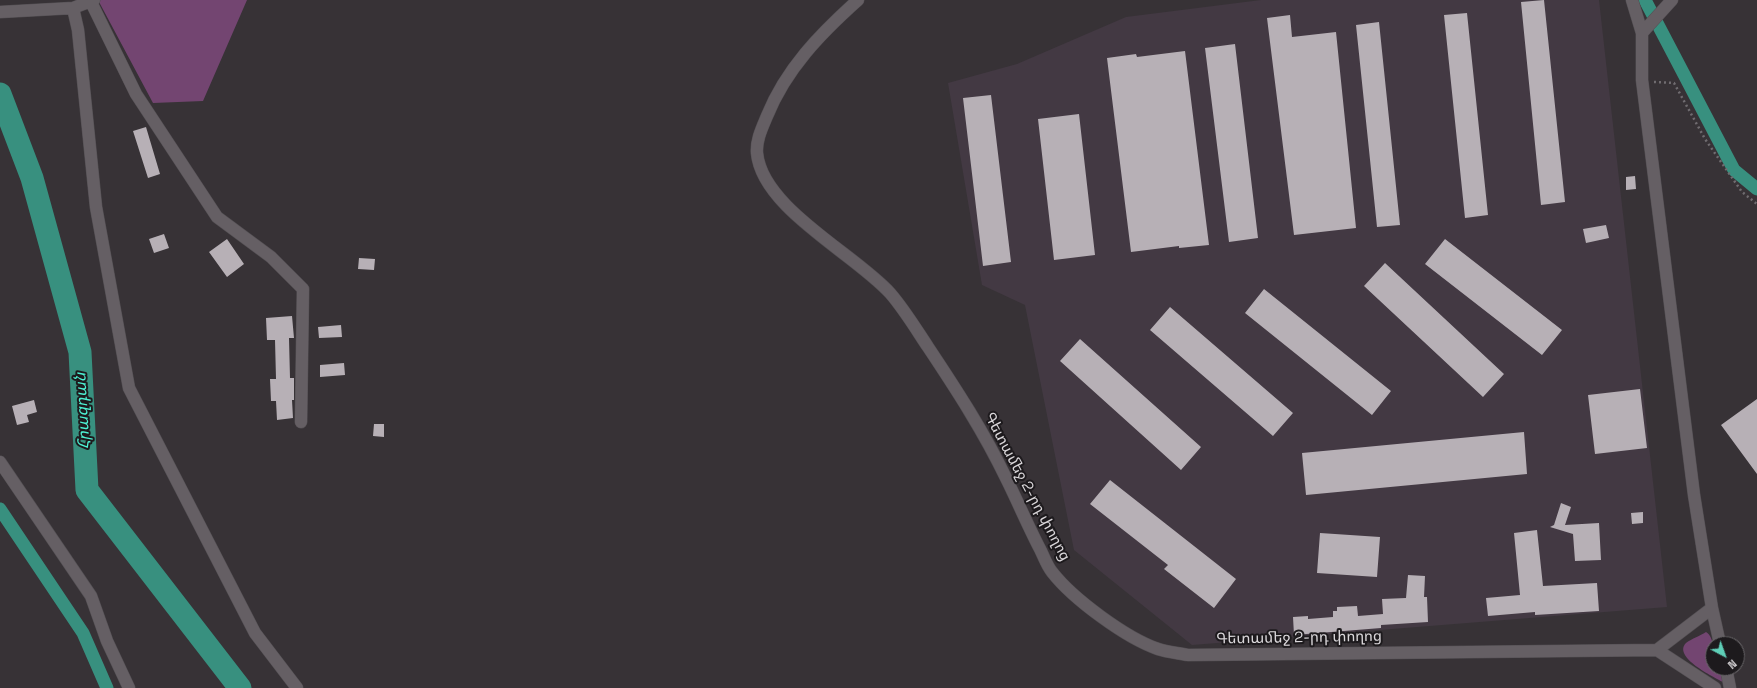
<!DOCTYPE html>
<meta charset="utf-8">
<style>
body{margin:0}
#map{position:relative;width:1757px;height:688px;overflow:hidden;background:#373236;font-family:"Space Grotesk",sans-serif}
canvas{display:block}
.north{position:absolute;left:1705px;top:636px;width:40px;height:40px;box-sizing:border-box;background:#1d1a1d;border:1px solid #696669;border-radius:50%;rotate:139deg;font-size:11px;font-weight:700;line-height:16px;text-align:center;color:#dad7da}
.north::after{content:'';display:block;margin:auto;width:14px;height:18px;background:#5eceb7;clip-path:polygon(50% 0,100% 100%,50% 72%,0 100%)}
</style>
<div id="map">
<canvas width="1757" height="688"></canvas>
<div class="north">N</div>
</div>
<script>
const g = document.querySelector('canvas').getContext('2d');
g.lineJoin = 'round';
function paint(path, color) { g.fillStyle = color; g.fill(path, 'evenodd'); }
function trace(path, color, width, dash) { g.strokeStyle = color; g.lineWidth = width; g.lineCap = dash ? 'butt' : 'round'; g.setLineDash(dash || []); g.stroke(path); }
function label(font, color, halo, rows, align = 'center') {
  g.font = font + ' "Space Grotesk","Noto Sans Armenian",sans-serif'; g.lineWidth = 4; g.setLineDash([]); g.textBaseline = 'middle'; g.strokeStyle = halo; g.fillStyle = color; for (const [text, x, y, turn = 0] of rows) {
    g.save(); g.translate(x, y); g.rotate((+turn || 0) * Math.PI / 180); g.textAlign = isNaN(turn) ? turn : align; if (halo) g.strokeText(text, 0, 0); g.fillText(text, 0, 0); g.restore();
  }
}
paint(new Path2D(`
 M1261,0H1599L1667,607L1192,645L1074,550L1025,305L982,285L948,83L1017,64L1126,17Z`), '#433943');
paint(new Path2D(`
 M98,0H247L203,101L153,103Z
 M1706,632C1716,638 1713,658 1713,668H1719L1723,682C1714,677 1672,657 1686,643C1691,639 1700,636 1706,632Z`), '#734571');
trace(new Path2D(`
 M1645,0L1734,170L1757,189
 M0,509L83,633L107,688`), '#38907f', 13);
trace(new Path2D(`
 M0,94L32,178L80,352L87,490L240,688`), '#38907f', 23);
paint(new Path2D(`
 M1544,0L1565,202L1541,205L1521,2Z
 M1467,13L1488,215L1465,218L1444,15Z
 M1290,15L1292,37L1336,32L1356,228L1294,235L1267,18Z
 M1379,22L1400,225L1377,227L1356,25Z
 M1235,44L1258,238L1229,242L1205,48Z
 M1185,51L1209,245L1179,248V246L1131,252L1107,58L1136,54L1137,57Z
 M991,95L1011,262L983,266L963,98Z
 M1079,114L1095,255L1054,260L1038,119Z
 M146,127L160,174L148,178L133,131Z
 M1635,176L1636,189L1626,190V177Z
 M1606,225L1609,238L1586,243L1583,229Z
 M164,234L169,248L154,253L149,239Z
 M227,239L244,264L227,277L209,252Z
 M1445,239L1562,330L1542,355L1425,264Z
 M359,258L375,259L374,270L358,269Z
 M1385,263L1504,374L1483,397L1364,286Z
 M1264,289L1391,391L1372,415L1245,313Z
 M1170,307L1293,413L1273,436L1150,330Z
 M292,316L294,338H289L290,378H294V400H292L293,418L277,420L276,401H271L270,379H276L275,340H267L266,318Z
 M341,325L342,337L319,338L318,327Z
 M1080,339L1201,447L1181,470L1060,361Z
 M344,363L345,375L320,377V365Z
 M1640,389L1647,448L1595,454L1588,395Z
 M1757,399V474L1721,425Z
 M34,400L37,412L27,415L29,422L17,425L12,406Z
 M374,424H384V437L373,436Z
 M1524,432L1527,474L1306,495L1302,453Z
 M1110,480L1236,579L1214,608L1164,569L1168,565L1090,504Z
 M1561,503L1571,507L1565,525L1599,523L1601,560L1575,561L1573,534L1550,527L1554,525Z
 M1643,512V523L1632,524L1631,513Z
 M1537,530L1543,586L1597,583L1599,611L1535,615V612L1488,616L1486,598L1520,595L1514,533Z
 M1320,533L1380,537L1377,577L1317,573Z
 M1408,575L1425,576L1424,597H1427L1428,622L1381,625V628L1294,635L1293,617L1308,616V619L1333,617V611H1337V607L1357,606L1358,616L1383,614L1382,599L1406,598Z`), '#b7b0b6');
const minor = new Path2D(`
 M858,0C820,34 786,69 767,116C762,128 756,140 757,153C762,208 855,254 890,293C904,309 916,329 928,347C956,389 984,432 1006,478C1018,502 1028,526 1040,549C1044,557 1047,566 1052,572C1073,599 1126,638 1158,649C1167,652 1178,653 1188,655L1657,650L1715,688
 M1632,0L1642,33V80L1694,495L1712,608
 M91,2L136,94L217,217L271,257L303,289L301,422
 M73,8L78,30L96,207L129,388L255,633L297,688
 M0,12L73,8L94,0
 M1642,33L1672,0
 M0,462L91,596L107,641L129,688
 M1657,650L1712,608L1720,644
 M1726,668L1730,688`);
trace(minor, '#534f53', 13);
trace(new Path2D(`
 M1654,82L1674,83L1705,139L1742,192L1757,204`), '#706c70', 2.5, [2, 3]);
trace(minor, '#655f64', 12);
label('15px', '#dad7da', '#1d1a1d', [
 ["Գետամեջ 2-րդ փողոց",1027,487,62],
 ["Գետամեջ 2-րդ փողոց",1299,638,-1]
]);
label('italic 16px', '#4df1d3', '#1d1a1d', [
 ["Հրազդան",83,411,-93]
]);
</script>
